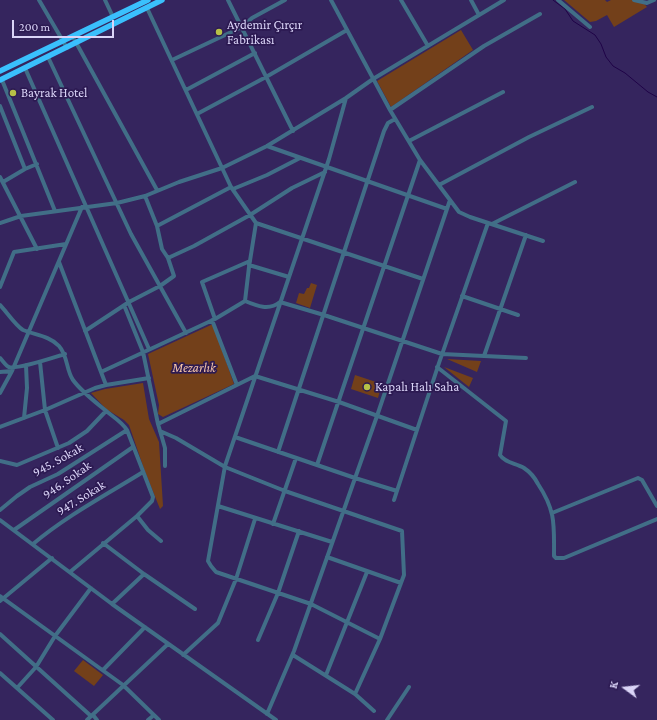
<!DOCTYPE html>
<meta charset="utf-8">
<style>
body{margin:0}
#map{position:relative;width:657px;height:720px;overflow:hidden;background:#35255e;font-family:"Crimson Pro",serif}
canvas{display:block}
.north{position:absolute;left:605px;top:668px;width:40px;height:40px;-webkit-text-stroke:3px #2c1a52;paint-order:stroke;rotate:285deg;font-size:11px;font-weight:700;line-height:16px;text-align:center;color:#dad4f7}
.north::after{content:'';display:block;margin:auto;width:14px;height:18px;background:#dad4f7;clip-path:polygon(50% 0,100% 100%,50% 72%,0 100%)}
.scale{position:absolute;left:12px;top:20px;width:102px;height:18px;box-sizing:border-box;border:2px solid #dad4f7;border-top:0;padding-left:5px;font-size:12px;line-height:14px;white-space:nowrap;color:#dad4f7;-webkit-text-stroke:3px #2c1a52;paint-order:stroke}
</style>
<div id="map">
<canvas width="657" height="720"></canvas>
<div class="north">K</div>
<div class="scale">200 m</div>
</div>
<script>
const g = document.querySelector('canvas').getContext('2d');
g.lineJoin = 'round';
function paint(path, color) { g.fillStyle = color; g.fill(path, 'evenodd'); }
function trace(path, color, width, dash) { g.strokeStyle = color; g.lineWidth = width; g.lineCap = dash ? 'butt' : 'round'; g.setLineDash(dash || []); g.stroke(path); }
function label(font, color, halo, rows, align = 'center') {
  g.font = font + ' "Crimson Pro",serif'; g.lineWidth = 3.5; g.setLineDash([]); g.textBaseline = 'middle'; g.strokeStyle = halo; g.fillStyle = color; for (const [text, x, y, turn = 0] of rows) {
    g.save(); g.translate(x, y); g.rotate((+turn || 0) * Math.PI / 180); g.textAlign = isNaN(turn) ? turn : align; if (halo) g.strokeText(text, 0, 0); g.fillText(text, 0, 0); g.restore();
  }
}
paint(new Path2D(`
 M564,0H605L607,2L611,0H641L647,7L614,27L607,15L596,21L590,22Z
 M461,30L473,50L391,107L377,81Z
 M311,283L317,285L310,308L296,303L299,293L304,294L307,288H309Z
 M213,324L234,384L163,417L158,414L159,405L148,354Z
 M447,359L481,361L477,372Z
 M444,367L473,378L469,387Z
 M355,375L382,384L378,398L351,389Z
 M143,383L149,419L159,442L163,506L160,509L144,469L129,425L124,420L106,409L91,393L105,389Z
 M83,660L103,675L94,686L74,671Z`), '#73401a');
trace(new Path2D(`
 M553,0L565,9L573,21L595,35L601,44L606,57L613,66L625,73L648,92L657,97`), '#1f0347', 1);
trace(new Path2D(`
 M39,0L67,48
 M105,0L113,17
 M228,0L293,131
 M331,0L390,110L420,160L459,212L470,217L543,241
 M401,0L428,46
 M471,0L479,15
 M558,0L590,27
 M634,0L647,3L654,0
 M73,37L157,190
 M48,57L131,234L186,333
 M172,60L242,27L252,18L285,0
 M25,68L149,349
 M2,80L55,211
 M186,90L255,53
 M346,98L329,159L225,466L208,561L211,566L216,572L311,604L380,639
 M0,106L25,169
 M390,110L484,46L540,14
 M197,114L266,77L347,30
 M409,141L503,92
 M267,146L447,209
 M0,177L37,249
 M3,182L25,169L37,164
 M439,185L529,137L592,107
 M233,189L267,175L300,158
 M0,223L21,216L117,203L145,196L179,182L222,168L267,146L346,98L373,79L504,0
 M256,223L423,279
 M492,224L575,182
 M157,226L231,187
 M168,258L194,246L250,215L292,188L325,172
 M59,262L106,385
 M249,265L289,277
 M0,287L14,252L66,244
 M462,296L518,315
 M245,301C257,306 269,311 280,302L324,315L442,354L526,358
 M0,305C6,311 16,326 23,330C35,335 50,336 59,346C68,356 66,370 73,380C81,391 94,401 105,410C113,417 121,421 127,430L153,497L152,501L137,516L70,572
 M124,305L143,352L158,424L165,448V466
 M215,319L202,282L250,261
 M212,320L237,385
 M85,331L129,302L160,286L174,276L168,258L162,249L157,226L145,196
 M484,356L526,235
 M0,358C3,361 6,366 9,367C17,370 55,357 65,354
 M40,362L45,410L58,448
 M437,367L506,421L500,455C505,463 516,463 524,468C530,472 535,478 538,484C556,511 554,525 554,556L556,558H564L657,519
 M0,372L12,371
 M101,372L215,319L245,301L249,267L256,223L231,187L147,8
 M0,393L12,371L82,207
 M24,418L27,388L26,365
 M158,424L255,376L339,402L417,430
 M0,427L45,410L95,388L106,385L149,378
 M160,431L176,438L225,467L285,491L402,531L404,575L380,639L355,694
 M235,437L355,478L397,491
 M278,452L384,131L388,123L395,119
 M0,461L17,465L69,443L87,431L106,411
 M317,465L420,160
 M394,500L439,363L488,223
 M218,506L332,542
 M0,510L17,496L30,487L58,474L127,430
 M552,513L638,478L642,480L657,506
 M137,516L148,530L161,541
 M0,520L112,604L276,720
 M273,524L296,458
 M14,530L133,447
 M103,543L144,574L195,609
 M33,544C66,516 106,495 143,472
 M327,557L401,583
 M0,596L123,685L159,720
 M0,601L52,558
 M112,604L144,574
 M0,634L91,716
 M258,640L278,593L299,531
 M183,655L218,623L236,579L255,519
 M293,655L355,694L374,711
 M103,670L145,627
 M0,673L53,720
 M326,675L367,572
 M17,688L36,667L55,636L91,588
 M267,714L294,651L377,416L450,200
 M93,715L97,720
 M87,720L168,644
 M148,720L154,715
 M387,720L409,687`), '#416e87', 4);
trace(new Path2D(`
 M0,71L148,0
 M0,80L162,0`), '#3ac0fd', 5.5);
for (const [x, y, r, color] of [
 [219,32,4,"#b7c147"],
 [13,93,4,"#b7c147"],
 [367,387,4,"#b7c147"]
]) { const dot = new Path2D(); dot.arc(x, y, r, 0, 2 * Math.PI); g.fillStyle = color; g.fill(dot); trace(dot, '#2c1a52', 1.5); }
label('13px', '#dad4f7', '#2c1a52', [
 ["Aydemir Çırçır",227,25],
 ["Fabrikası",227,40],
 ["Bayrak Hotel",21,93],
 ["Kapalı Halı Saha",375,387]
], 'left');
label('italic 13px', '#f7c7a9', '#2c1a52', [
 ["Mezarlık",194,368]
]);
label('13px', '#dad4f7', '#2c1a52', [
 ["945. Sokak",58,460,-29],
 ["946. Sokak",67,480,-35],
 ["947. Sokak",81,498,-32]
]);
</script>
